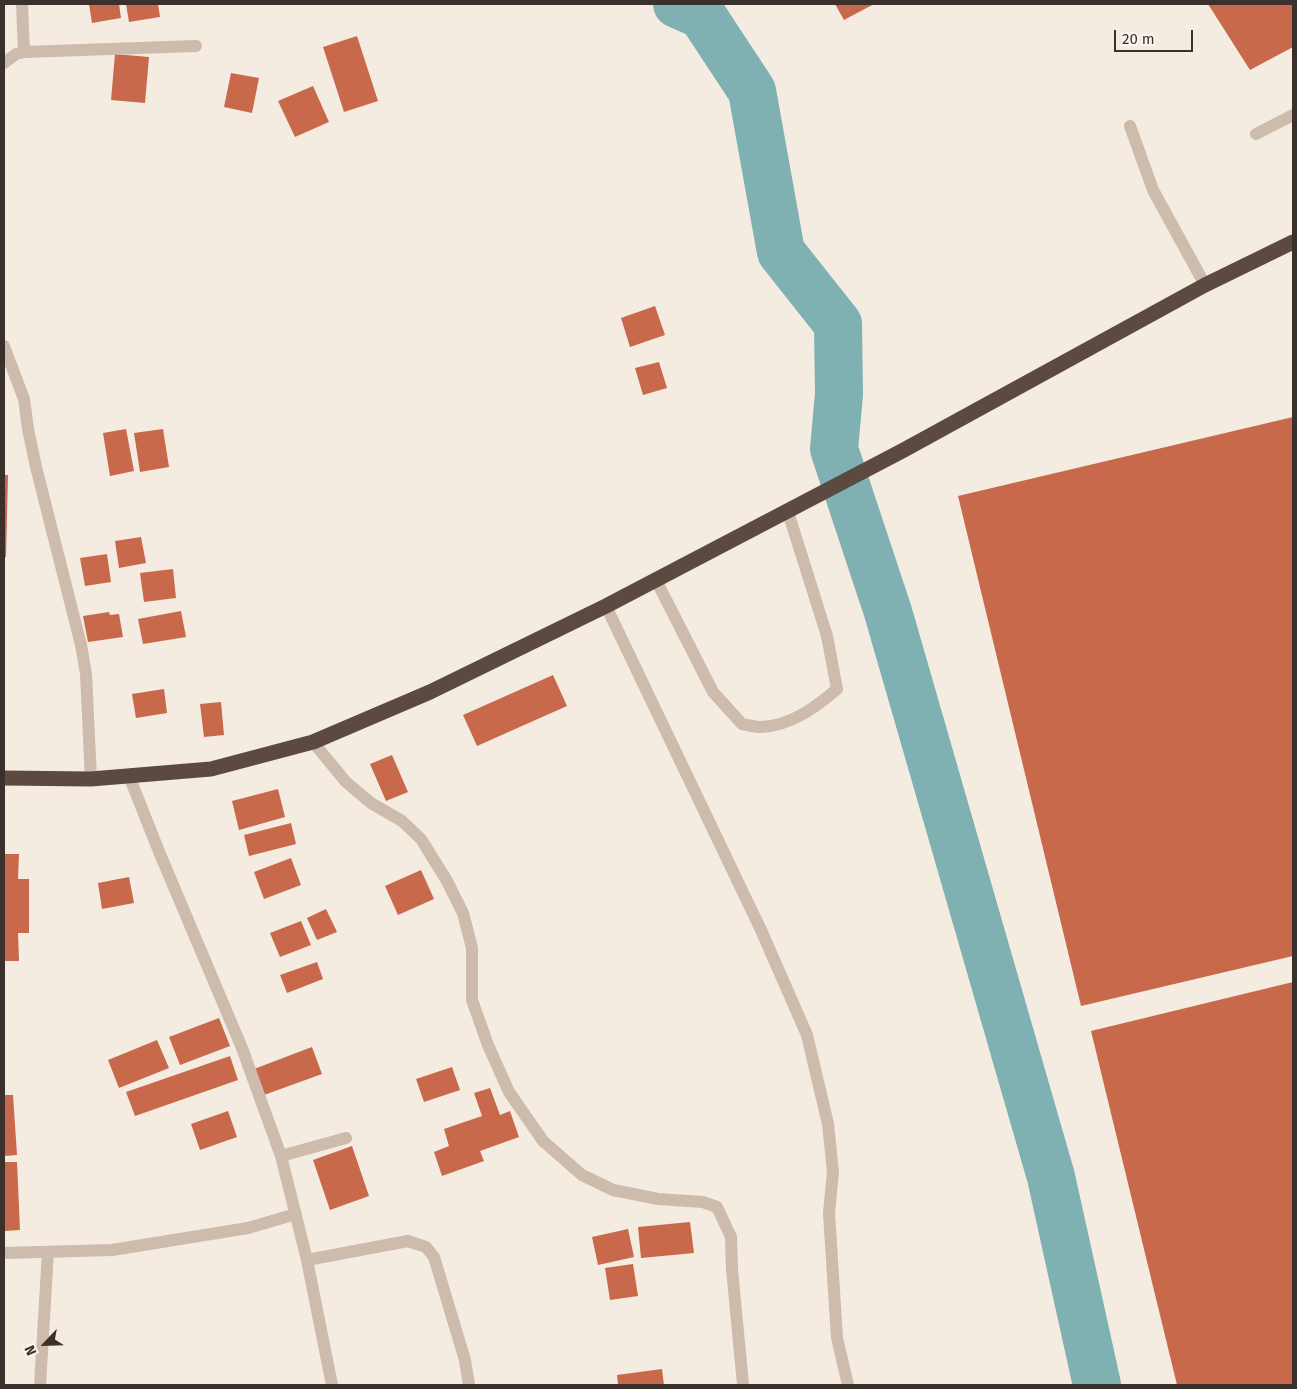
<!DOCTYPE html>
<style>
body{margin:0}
#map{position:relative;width:1297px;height:1389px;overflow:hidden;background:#f4ebe1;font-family:"Fira Sans",sans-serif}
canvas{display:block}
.frame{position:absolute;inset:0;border:5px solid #3b302b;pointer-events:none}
.north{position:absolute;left:20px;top:1319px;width:50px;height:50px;-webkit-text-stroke:4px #fbf5ee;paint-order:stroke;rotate:246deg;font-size:14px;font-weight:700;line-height:20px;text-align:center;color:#3b302b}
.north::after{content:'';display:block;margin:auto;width:18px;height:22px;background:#3b302b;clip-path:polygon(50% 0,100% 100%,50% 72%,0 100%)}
.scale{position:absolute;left:1114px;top:30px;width:79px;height:22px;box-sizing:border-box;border:2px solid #3b302b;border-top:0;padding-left:6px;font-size:15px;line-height:18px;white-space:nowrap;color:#3b302b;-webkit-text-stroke:4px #fbf5ee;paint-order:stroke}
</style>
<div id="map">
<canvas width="1297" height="1389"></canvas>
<div class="frame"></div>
<div class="north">N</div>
<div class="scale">20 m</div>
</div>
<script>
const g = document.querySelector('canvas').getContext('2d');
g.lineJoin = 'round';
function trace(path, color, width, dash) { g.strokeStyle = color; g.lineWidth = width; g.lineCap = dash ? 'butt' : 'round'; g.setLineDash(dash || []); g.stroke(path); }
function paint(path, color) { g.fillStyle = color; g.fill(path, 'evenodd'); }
trace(new Path2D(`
 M677,4L702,15L752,91L781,252L838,324L839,394L834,449L888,612L1051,1177L1097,1385`), '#7fb0b2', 48);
paint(new Path2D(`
 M89,4H119L121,18L92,23Z
 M126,4H158L160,17L129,22Z
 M835,4H874L844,20Z
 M1208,4H1293V47L1250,70Z
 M357,36L378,101L344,112L323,47Z
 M115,54L149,57L145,103L111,100Z
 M231,73L259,78L252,113L224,107Z
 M313,86L329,122L295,137L278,101Z
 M655,306L665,335L630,347L621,318Z
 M659,362L667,388L643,395L635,368Z
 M1293,417V956L1081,1006L958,496Z
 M126,429L134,471L110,476L103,433Z
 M163,429L169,467L140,472L134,433Z
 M4,475H8L6,557H4Z
 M141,537L146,563L119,568L115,541Z
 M107,554L111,582L85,586L80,558Z
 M173,569L176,598L144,602L140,573Z
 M181,611L186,637L143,644L138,619Z
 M109,612L110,615L119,614L123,637L88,642L83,616Z
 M553,675L567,706L477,746L463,715Z
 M164,689L167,713L136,718L132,694Z
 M221,702L224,735L204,737L200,704Z
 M392,755L408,792L386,801L370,764Z
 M278,789L285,817L239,830L232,801Z
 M291,823L296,844L249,856L244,835Z
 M4,854H19L18,879H29V933H18L19,961H4Z
 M291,858L301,885L264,899L254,872Z
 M421,870L434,899L398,915L385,886Z
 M129,877L134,903L102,909L98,883Z
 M326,909L337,932L317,940L307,918Z
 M301,921L311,945L280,957L270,933Z
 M317,962L323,979L287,993L280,975Z
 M1293,982V1385H1177L1091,1031Z
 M219,1018L230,1046L180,1065L169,1037Z
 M157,1040L169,1068L119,1088L108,1060Z
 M312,1047L322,1074L264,1095L254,1069Z
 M230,1056L238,1080L135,1116L126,1092Z
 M452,1067L460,1090L424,1102L416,1079Z
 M490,1088L500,1115L510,1111L519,1137L480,1151L484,1161L442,1176L434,1152L449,1146L444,1129L482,1116L474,1093Z
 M4,1095H13L17,1155L4,1156Z
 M228,1111L237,1137L200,1150L191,1124Z
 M352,1146L369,1196L330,1210L313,1160Z
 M4,1162H17L20,1230L4,1231Z
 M690,1222L694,1253L641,1258L638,1227Z
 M628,1229L634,1257L598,1265L592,1237Z
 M633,1264L638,1296L610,1300L605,1268Z
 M662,1369L664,1385H618L617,1375Z`), '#c8694b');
trace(new Path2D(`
 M22,4L24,52
 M4,63L16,54L24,52L196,46
 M1130,126L1153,190L1205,285
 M1256,134L1293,115
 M4,346L24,399L28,429L36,467L81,645L86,674L91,779
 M656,580L713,692L742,724C748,725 755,727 761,727C791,726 816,707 837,689L827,636L788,512
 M606,606L761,930L807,1035L828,1124L833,1172L829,1213L837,1338L848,1385
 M313,742L346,782L371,803L402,821L421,839L447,881L463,913L472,948V1000L488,1045L509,1092L543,1141L582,1175L613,1190L658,1199L703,1202L717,1207L731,1237L732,1269L743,1385
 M129,776L160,854L242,1048L281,1156L307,1260L332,1385
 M281,1156L346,1138
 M4,1253L112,1250L248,1228L296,1214
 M307,1260L408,1241L426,1247L434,1257L465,1360L469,1385
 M40,1385L48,1252`), '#cdbbac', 12);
trace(new Path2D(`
 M4,778L91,779L211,769L313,742L430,692L606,606L902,451L1205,285L1293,242`), '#5c4a42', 15);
</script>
